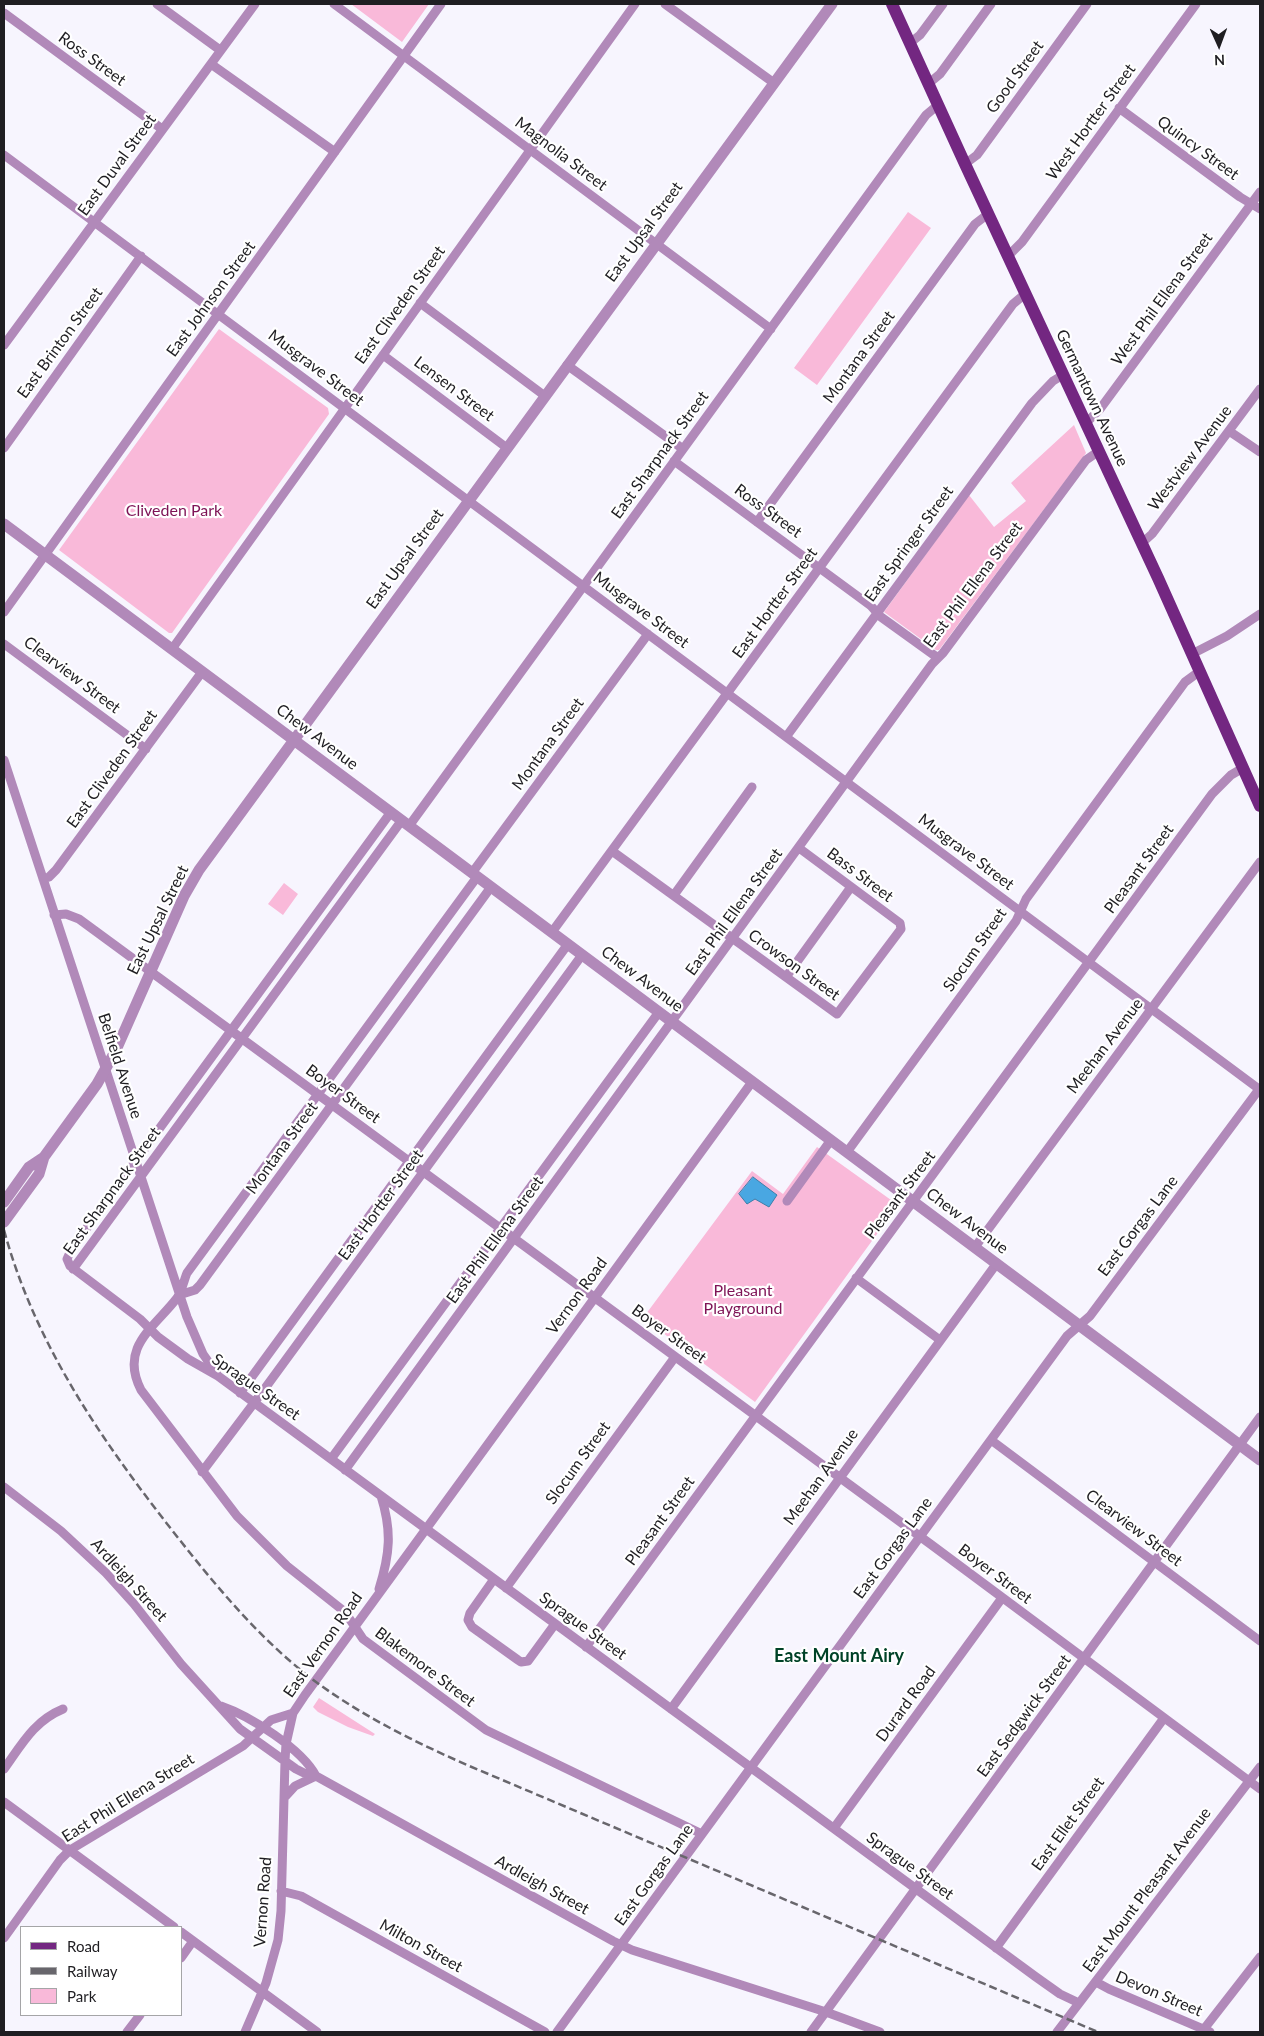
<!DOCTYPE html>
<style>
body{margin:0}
#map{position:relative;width:1264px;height:2036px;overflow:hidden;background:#f7f5fe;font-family:Lato,sans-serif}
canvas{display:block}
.frame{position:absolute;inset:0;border:5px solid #1f1e22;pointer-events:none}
.legend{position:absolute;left:20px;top:1926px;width:162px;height:90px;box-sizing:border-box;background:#fff;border:1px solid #a5a5a7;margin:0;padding:6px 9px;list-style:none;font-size:15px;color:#1f1e22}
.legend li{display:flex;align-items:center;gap:10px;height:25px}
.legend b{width:25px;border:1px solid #a5a5a7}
.north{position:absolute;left:1194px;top:20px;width:50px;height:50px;-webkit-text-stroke:4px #fff;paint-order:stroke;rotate:178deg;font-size:14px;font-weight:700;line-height:20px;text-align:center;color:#1f1e22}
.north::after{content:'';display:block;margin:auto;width:18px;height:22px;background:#1f1e22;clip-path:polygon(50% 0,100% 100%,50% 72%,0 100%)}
</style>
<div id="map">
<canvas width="1264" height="2036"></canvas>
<div class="frame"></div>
<ul class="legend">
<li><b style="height:6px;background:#732781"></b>Road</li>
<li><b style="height:6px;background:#68666c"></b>Railway</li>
<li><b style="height:14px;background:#f9b9d9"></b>Park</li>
</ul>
<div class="north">N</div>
</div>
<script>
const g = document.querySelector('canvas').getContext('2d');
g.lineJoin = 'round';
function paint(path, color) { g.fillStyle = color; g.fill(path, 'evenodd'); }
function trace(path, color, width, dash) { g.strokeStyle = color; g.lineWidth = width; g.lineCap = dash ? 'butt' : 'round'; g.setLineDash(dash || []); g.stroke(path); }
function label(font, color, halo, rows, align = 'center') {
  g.font = font + ' Lato,sans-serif'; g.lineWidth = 4.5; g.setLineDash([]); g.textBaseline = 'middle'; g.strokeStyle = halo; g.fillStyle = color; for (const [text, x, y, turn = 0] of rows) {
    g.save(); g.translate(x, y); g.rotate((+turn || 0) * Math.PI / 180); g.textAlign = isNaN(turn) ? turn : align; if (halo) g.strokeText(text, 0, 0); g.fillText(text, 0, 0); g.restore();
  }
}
paint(new Path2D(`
 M351,4H429L402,42Z
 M908,212L931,228L817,385L794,368Z
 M219,329L328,408L329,414L172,633H169L59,550Z
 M1074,425L1086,453L939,650H936L884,612L969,495L994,527L1026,501L1011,483Z
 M284,883L298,894L283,915L268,904Z
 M817,1147L898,1205L755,1402L643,1318L752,1171L783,1194Z
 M319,1698L375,1734L373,1736L348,1727L318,1712L313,1707Z`), '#f9b9d9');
const water = new Path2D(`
 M753,1177L777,1195L769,1207L755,1199L747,1204L739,1194Z`);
paint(water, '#49a7e2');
trace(water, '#3c7ea8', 1);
trace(new Path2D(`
 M157,4L220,50
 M334,4L771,329
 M665,4L774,83
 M4,13L162,129
 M910,43L920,35L943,4
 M211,64L335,152
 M928,84L940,74L991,4
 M1119,108L1240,197L1260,209
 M4,155L1259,1089
 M965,164L977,155L1087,4
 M1008,256L1022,242L1196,4
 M420,303L545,396
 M4,345L255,4
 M383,355L507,448
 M567,365L683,449
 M1086,423L1100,409L1260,192
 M1229,431L1260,452
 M4,448L141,256
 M674,461L871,606L881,617L938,658
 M757,522L975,224L988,214
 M1142,543L1152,534L1260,389
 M4,612L441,4
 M4,644L146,749
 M172,649L635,4
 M1192,654L1227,636L1260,614
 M786,737L1032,403L1053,381L1063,375
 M4,760L187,1317L203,1354L217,1374
 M391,812L72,1248L67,1259L70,1266L140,1319L158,1337L188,1359L218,1376L1036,1977L1060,1994L1079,2003
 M409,826L926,115L938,105
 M612,851L837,1014L901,929L900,923L799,848
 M472,873L648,634
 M477,877L187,1273C184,1280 182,1291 177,1298C154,1328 119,1347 141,1390L237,1516L287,1566L345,1612L363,1639L486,1730L702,1834
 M43,879L49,877L56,870L202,672
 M674,895L752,787
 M54,915L66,914L79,919L929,1543L1260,1789
 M552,932L1013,304L1025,294
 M786,977L851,887
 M847,1152L1016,921L1026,899L1185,682L1200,671
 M787,1201L831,1140
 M975,1247L1260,862
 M73,1269L402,820
 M856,1278L940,1340
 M179,1295L195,1290L200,1285L491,887
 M240,1393L568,944
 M991,1440L1260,1641
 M331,1459L659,1012
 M345,1470L932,664L943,653L1086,460L1099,451
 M202,1472L263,1391L582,955
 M4,1487L61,1531L106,1573L134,1604L181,1664L240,1729L296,1769L304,1773L316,1776L613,1941L632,1950L826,2012L880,2032
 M494,1579L470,1613L468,1620L472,1627L518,1660L521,1662L528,1661L555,1624
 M506,1588L675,1357
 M379,1589C390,1554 392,1531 381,1496
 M586,1647L1212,794L1231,775L1243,768
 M221,1706C250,1716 302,1749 316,1776
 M671,1709L997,1263
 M4,1769C22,1744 34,1721 63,1709
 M284,1798L295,1786L316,1776
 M4,1802L174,1927
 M834,1828L1002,1598
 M281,1891L301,1896L545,2032
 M181,1932L317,2032
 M4,1938L60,1860L70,1850L243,1746L271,1720L293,1713
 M996,1948L1164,1718
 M181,1958L193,1941
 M1096,1982L1109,1989L1210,2032
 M1204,2029L1260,1957
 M127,2032L140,2015
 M245,2032L266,1983L278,1940L281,1911L285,1761L286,1744L293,1713L305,1695L752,1082
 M557,2032L1067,1336L1090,1316L1260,1088
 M811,2032L1260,1417
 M1057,2032L1260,1767`), '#b189b9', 9);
trace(new Path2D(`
 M4,524L1260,1460
 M4,1202L29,1167L44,1157L97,1084L116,1050L184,896L199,870L832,4
 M4,1222L39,1174L44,1157`), '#b189b9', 11);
trace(new Path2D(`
 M892,4L965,164L1158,578L1260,806`), '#732781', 12);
trace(new Path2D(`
 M4,1230C34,1341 98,1435 168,1525C211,1580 256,1636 312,1679C360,1715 413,1741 467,1765L1098,2032`), '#68666c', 2.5, [8, 4]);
label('16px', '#1f1e22', '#fff', [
 ["Ross Street",92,59,36],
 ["Good Street",1015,77,-54],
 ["West Hortter Street",1091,122,-54],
 ["Quincy Street",1198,148,36],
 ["Magnolia Street",561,154,37],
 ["East Duval Street",117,165,-54],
 ["East Upsal Street",644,232,-54],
 ["East Johnson Street",211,299,-54],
 ["West Phil Ellena Street",1162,299,-54],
 ["East Cliveden Street",400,305,-54],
 ["East Brinton Street",60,343,-54],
 ["Montana Street",859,357,-54],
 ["Musgrave Street",316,368,37],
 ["Lensen Street",454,389,37],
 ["Germantown Avenue",1092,398,65],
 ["East Sharpnack Street",660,455,-54],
 ["Westview Avenue",1190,458,-53],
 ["Ross Street",768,511,36],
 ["East Springer Street",909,544,-54],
 ["East Upsal Street",405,559,-54],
 ["East Phil Ellena Street",973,585,-53],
 ["East Hortter Street",775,603,-54],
 ["Musgrave Street",641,610,37],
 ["Clearview Street",72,675,37],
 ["Chew Avenue",317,737,37],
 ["Montana Street",548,744,-54],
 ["East Cliveden Street",112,769,-54],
 ["Musgrave Street",966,852,37],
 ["Pleasant Street",1139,869,-54],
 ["Bass Street",860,875,37],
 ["East Phil Ellena Street",734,912,-54],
 ["East Upsal Street",158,920,-64],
 ["Slocum Street",975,950,-55],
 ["Crowson Street",794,965,36],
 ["Chew Avenue",642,979,37],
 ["Meehan Avenue",1105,1046,-53],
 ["Belfield Avenue",120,1066,72],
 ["Boyer Street",343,1094,36],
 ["Montana Street",282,1148,-54],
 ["East Sharpnack Street",112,1191,-54],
 ["Pleasant Street",900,1195,-53],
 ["East Hortter Street",381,1205,-54],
 ["Chew Avenue",967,1221,37],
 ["East Gorgas Lane",1138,1226,-53],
 ["East Phil Ellena Street",495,1240,-54],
 ["Vernon Road",577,1296,-54],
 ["Boyer Street",669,1334,36],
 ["Sprague Street",256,1387,35],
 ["Slocum Street",578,1463,-54],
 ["Meehan Avenue",821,1477,-54],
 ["Pleasant Street",660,1521,-54],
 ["Clearview Street",1134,1528,37],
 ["East Gorgas Lane",893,1548,-54],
 ["Boyer Street",995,1574,37],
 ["Ardleigh Street",129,1580,48],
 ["Sprague Street",583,1626,36],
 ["East Vernon Road",323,1645,-55],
 ["Blakemore Street",425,1667,37],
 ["Durard Road",906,1704,-54],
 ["East Sedgwick Street",1024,1716,-54],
 ["East Phil Ellena Street",128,1798,-32],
 ["East Ellet Street",1068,1824,-54],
 ["Sprague Street",910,1866,36],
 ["East Gorgas Lane",654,1875,-54],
 ["Ardleigh Street",542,1885,29],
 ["East Mount Pleasant Avenue",1147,1890,-53],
 ["Vernon Road",263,1902,-86],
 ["Milton Street",421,1946,29],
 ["Devon Street",1159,1994,23]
]);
label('16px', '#7e1356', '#fff', [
 ["Cliveden Park",174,511],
 ["Pleasant",743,1291],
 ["Playground",743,1309]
]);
label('bold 18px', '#004327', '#fff', [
 ["East Mount Airy",839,1656]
]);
</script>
